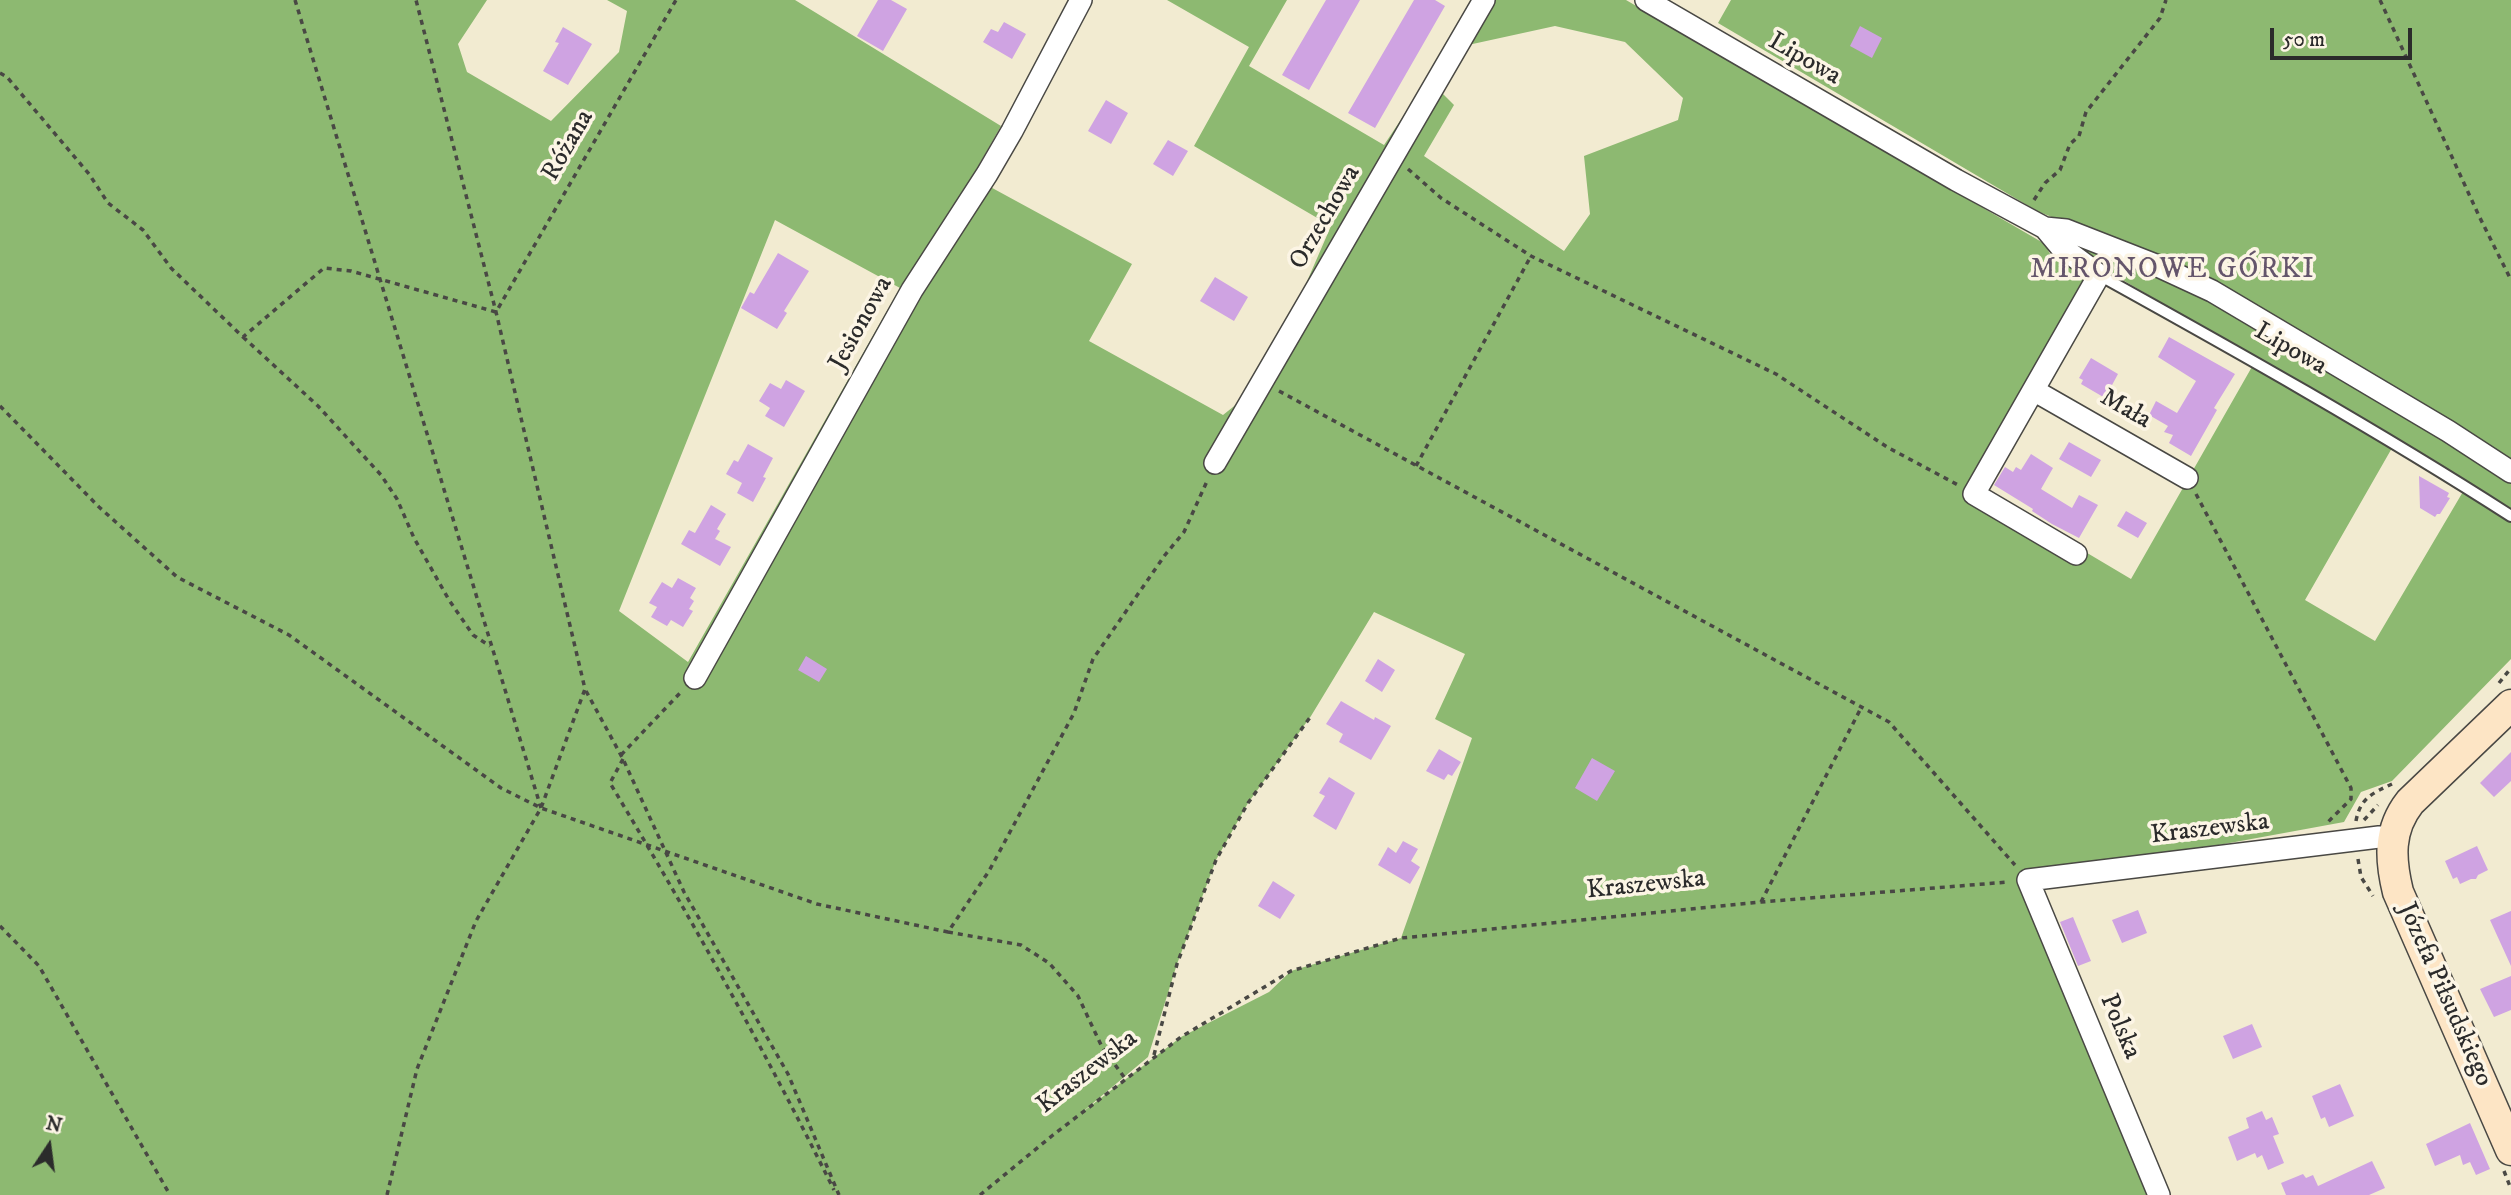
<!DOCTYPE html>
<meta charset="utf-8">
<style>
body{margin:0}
#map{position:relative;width:2511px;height:1195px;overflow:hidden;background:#f2ebd1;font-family:"IM FELL DW Pica",serif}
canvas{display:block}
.north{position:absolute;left:14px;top:1111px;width:70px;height:70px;-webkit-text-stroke:5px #fcf5e5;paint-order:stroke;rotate:13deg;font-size:19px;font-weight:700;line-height:28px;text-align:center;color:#2b2b2b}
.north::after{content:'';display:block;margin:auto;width:24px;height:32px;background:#2b2b2b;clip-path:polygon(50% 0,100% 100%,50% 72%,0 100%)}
.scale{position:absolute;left:2270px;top:28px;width:142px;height:32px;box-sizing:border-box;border:4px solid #2b2b2b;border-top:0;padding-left:9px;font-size:21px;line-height:24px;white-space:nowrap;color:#2b2b2b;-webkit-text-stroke:5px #fcf5e5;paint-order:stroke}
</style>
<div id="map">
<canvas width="2511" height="1195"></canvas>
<div class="north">N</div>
<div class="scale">50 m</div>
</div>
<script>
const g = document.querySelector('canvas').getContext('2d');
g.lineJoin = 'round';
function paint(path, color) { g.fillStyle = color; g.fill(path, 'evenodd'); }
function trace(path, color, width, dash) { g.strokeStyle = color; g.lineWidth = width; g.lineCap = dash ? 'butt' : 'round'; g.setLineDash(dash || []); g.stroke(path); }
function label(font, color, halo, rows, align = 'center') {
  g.font = font + ' "IM FELL DW Pica",serif'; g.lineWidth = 7; g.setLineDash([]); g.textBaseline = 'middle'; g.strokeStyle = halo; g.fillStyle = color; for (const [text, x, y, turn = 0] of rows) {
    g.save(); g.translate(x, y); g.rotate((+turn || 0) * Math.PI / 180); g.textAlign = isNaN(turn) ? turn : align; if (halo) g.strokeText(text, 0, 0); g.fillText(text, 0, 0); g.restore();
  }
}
paint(new Path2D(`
 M0,0H487L458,44L467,72L551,121L619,52L627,11L607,0H795L1001,126L972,177L1132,264L1089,341L1223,415L1263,383L1331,226L1194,146L1249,47L1167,0H1287L1249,66L1384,145L1428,79L1454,105L1424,156L1564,251L1590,214L1584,156L1678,120L1683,98L1625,42L1555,26L1468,45L1495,0H1626L2045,244L2052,258L2089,279L1971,484L2131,579L2253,365L2260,361L2077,253L2079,242L2142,266L2271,332L2511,483V659L2392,781L2361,792L2344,822L2028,880L2160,1195H0ZM775,220L900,288L688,662L619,611ZM2392,448L2464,490L2375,641L2305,600ZM1374,612L1465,654L1435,719L1472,738L1401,938L1291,971L1269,992L1181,1037L1080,1114L1148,1057L1177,964L1216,860L1248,803L1311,716Z
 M1731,0H2511V462L2318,341L2211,282L2037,211L1718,23Z`), '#8db971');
paint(new Path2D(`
 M878,0H891L907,9L883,51L857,36Z
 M1326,0H1360L1309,90L1282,75Z
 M1414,0H1435L1445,6L1375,128L1348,113Z
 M1004,22L1026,34L1012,59L983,42L991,29L998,32Z
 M1860,26L1882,38L1872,58L1850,46Z
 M563,27L592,44L568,85L543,71L559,43L555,42Z
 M1106,100L1128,113L1111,144L1088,131Z
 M1168,140L1188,151L1173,176L1153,164Z
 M778,253L809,271L784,311L787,313L777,329L741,308L750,292L754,294Z
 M1215,277L1248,297L1234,321L1200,301Z
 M2169,337L2235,374L2214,408L2217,410L2191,456L2169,443L2173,435L2164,432L2168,426L2149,415L2156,401L2177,413L2196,381L2158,357Z
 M2091,358L2118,374L2105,398L2081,384L2083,380L2079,378Z
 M786,380L805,391L784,427L765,416L770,408L759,401L770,383L781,389Z
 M2069,442L2101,460L2091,477L2059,459Z
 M748,444L773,458L763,477L766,478L753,502L737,493L742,483L726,474L734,460L738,462Z
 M2031,454L2053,468L2041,489L2072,508L2079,495L2098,505L2079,538L2052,524L2032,511L2033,509L1994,485L2005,467L2013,472L2016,467L2021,470Z
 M2419,476L2449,493L2447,497L2450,498L2440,514H2437L2435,517L2420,508Z
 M711,505L726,514L717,529L720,531L715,539L731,547L720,566L681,544L689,530L695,533Z
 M2126,511L2147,523L2138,538L2117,526Z
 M678,578L696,588L690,598L694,601L689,609L693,611L683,627L671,620L667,626L651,617L657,607L649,603L662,582L672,588Z
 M806,656L827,669L819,682L798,670Z
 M1378,659L1395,670L1382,692L1365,681Z
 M1341,701L1374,720L1375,717L1391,726L1371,760L1339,742L1343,734L1326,724Z
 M1439,749L1461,762L1452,776L1448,774L1444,780L1426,771Z
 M2511,752V781L2494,797L2480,783Z
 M1592,758L1615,771L1597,801L1575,788Z
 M1329,777L1355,793L1336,830L1313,816L1325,796L1319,793Z
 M1403,841L1418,849L1411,861L1420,867L1410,884L1378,865L1388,847L1396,853Z
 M2477,846L2488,870L2478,875L2476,879H2471L2460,884L2457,877L2453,879L2445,861Z
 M1273,881L1295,895L1280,919L1258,906Z
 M2138,910L2147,933L2122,943L2112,920Z
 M2511,911V966L2490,920Z
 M2073,917L2091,961L2078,966L2060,922Z
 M2511,976V1010L2494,1017L2480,989Z
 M2252,1024L2262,1047L2233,1059L2223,1036Z
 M2340,1084L2354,1116L2329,1127L2325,1117L2321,1119L2312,1096Z
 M2262,1111L2266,1120L2272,1117L2279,1134L2273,1136L2284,1163L2268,1170L2262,1155L2257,1158L2255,1153L2237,1161L2228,1137L2249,1128L2246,1118Z
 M2470,1123L2490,1169L2476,1175L2470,1162L2463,1165L2460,1155L2435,1166L2426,1144Z
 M2372,1161L2385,1188L2369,1195H2286L2281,1183L2303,1174L2306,1178L2313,1175L2318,1186Z`), '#cfa3e2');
const lane = new Path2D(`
 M2099,275C2238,352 2377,430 2511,516`);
const street = new Path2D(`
 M1646,0L1956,180L2045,228L2066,230L2158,266L2212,291L2448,431L2511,472
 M2045,228L2060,246L2099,275L1974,494L2076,554
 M2035,391L2187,478
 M1215,463L1484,0
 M695,678L912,290L987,174L1012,131L1081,0
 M2159,1195L2028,880L2379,837H2393`);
const secondary = new Path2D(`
 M2511,705L2410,802C2388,830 2390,859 2398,892L2511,1150`);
trace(lane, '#494844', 14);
trace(street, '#494844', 24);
trace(secondary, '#494844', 33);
trace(new Path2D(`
 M295,0L541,808
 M2380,0L2479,216L2511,280
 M0,73L7,77L89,174L108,203L143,230L171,268L243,337L324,268L351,271L496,312L676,0
 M1408,169L1441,198L1531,256L1776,374L1887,447L1958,485
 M2034,200L2045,183L2060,170L2070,144L2079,136L2086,112L2160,18L2166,0
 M243,337L318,406L381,475L397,499L414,538L449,600L473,635L490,646
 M1279,391L1889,722L2015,865
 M0,406L99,507L177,577L289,635L501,788L541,808L817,904L948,932L989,871L1074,713L1093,659L1165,555L1184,532L1208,479
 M1416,466L1531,256
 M2196,494L2351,788V799L2327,823
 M2499,683L2511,668
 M586,691L623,759L684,892L788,1074L839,1195
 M621,755L681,692
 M623,759L610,783C690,916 765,1051 834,1190
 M2364,820L2378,805
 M2356,821C2360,798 2373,793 2392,784
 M2358,859L2361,877L2373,896
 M1761,902L1861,708
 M0,926L39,966L170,1195
 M948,932L1021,945L1049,963L1078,996L1102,1047L1124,1077
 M1154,1055L1177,964L1216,860L1248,803L1311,716
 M2504,1171L2511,1189
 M387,1195L417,1069L476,921L541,808L585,689L496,312L416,0
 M980,1195L1053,1135L1181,1037L1291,971L1401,938L1761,902L2008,882`), '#494844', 3.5, [5, 5]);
trace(lane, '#fff', 10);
trace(street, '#fff', 21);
trace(secondary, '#fde5c5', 30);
label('26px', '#2b2b2b', '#fcf5e5', [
 ["Lipowa",1804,60,30],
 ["Różana",569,146,-60],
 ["Orzechowa",1326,218,-60],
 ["Jesionowa",862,324,-61],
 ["Lipowa",2290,350,30],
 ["Mała",2125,410,30],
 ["Kraszewska",2210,830,-7],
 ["Kraszewska",1646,886,-6],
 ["Józefa Piłsudskiego",2444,995,66],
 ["Polska",2119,1027,67],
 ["Kraszewska",1088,1073,-38]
]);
g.letterSpacing = '2px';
label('28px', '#64556b', '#fcf5e5', [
 ["MIRONOWE GÓRKI",2173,271]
]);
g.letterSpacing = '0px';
</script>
